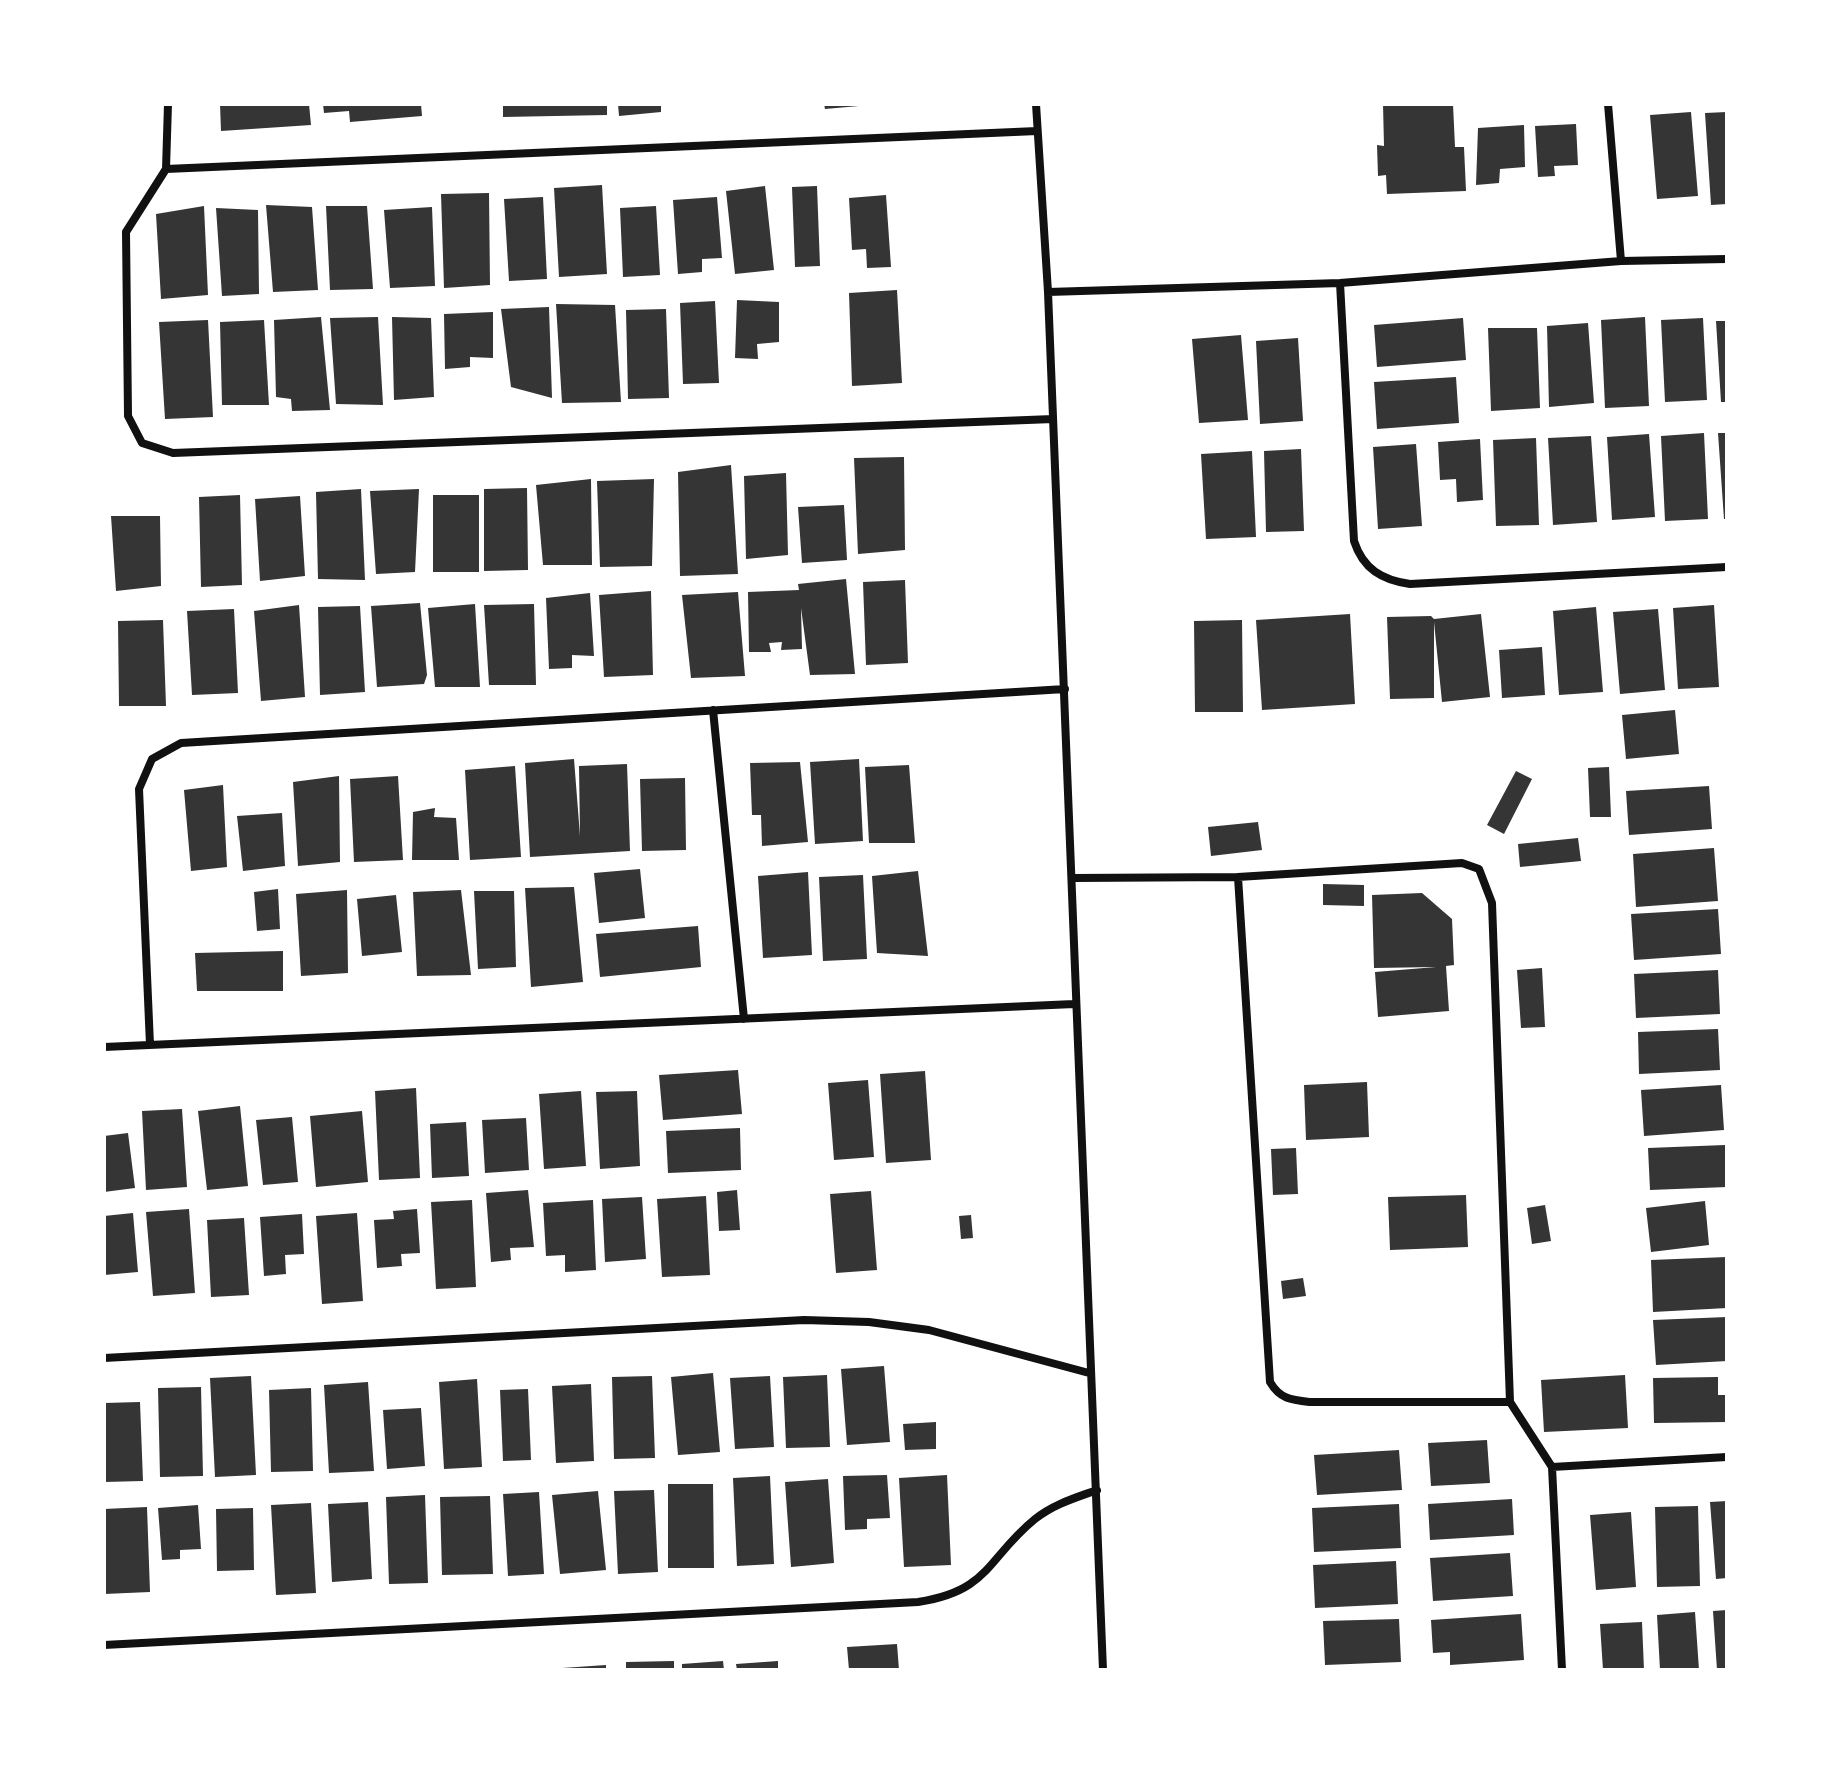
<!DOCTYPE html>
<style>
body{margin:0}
#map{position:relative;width:1831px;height:1774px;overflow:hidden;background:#fff;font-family:Georgia,serif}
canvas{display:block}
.frame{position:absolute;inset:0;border:106px solid #fff;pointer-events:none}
</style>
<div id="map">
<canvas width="1831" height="1774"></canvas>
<div class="frame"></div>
</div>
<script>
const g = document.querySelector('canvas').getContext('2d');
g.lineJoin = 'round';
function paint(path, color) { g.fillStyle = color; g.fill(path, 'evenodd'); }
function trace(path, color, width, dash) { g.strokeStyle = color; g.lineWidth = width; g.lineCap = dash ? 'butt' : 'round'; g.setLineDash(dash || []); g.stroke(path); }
paint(new Path2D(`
 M220,104H309L311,125L221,131Z
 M323,104H421L422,116L350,122L349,111L324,113Z
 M503,104H607V115L503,117Z
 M618,104H661V112L619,116Z
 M824,104H859V106L825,109Z
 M1383,104H1453L1455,147H1464L1466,191L1387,194L1386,175L1378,176L1377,145L1384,146Z
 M1691,112L1698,196L1657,199L1650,115Z
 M1727,112V204L1711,205L1705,113Z
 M1576,124L1578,165L1554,166L1555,176L1538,177L1535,126Z
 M1524,125L1525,167L1500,169L1499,183L1476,185L1478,128Z
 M602,185L607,274L559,277L554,188Z
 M765,186L774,270L735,274L726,191Z
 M817,186L820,266L795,267L792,187Z
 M489,193L490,285L444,288L441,194Z
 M886,195L891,267L867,268L866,249L852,250L849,198Z
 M543,197L547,279L509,281L504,199Z
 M717,197L722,258L702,259V272L678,274L673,200Z
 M266,205L312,207L318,290L273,292Z
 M204,206L208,295L161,299L156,214Z
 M326,206H367L373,289L330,290Z
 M656,206L660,275L623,277L620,208Z
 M432,207L435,286L390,288L384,210Z
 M216,208L258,210L259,294L222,296Z
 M897,290L902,383L852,386L849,293Z
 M737,300L779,302V342L757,344L758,359L735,358Z
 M715,301L719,383L683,384L680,303Z
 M556,304L615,305L621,402L562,403Z
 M549,307L552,398L511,387L501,309Z
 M666,309L669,398L628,399L626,310Z
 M493,312V358L470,357V367L445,369L444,314Z
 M321,317L330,410L292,411L291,399L276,397L274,320Z
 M378,317L383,405L336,404L330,318Z
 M392,317L431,318L434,397L394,400Z
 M1645,317L1649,406L1605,408L1601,320Z
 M1463,318L1466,360L1377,367L1374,325Z
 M1703,318L1707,400L1665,402L1661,320Z
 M208,320L213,417L165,419L159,322Z
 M264,320L269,405H222L220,322Z
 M1716,321H1727V402H1721Z
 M1588,323L1594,403L1549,407L1547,326Z
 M1488,328H1537L1540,408L1491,411Z
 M1241,335L1248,420L1199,423L1192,339Z
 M1298,338L1303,421L1260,424L1256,341Z
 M1456,377L1459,423L1377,429L1374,382Z
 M1704,433L1708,519L1665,521L1661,436Z
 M1718,433H1727V519H1724Z
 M1649,434L1655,517L1612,520L1607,437Z
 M1591,436L1597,522L1553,525L1548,438Z
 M1536,438L1539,525L1496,526L1493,440Z
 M1480,439L1483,500L1457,502L1456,479L1440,480L1438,442Z
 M1416,444L1422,526L1378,529L1373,447Z
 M1301,449L1304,531L1266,532L1264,451Z
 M1252,451L1256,537L1206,539L1201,454Z
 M904,457L905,550L858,554L854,458Z
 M731,465L738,574L680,576L678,472Z
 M786,473L788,555L746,559L744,476Z
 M591,479L592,565H543L536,485Z
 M654,479L652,566L600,567L597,481Z
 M527,488L528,570L484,571V489Z
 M361,489L365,580L318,579L316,492Z
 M419,489L415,572L376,574L370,491Z
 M240,495L242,585L201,587L199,497Z
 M433,495H479V572H433Z
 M300,496L305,576L260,581L255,499Z
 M844,505L847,560L802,563L798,507Z
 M111,516H160L161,586L116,591Z
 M846,579L855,674L810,675L801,608L802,649L781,650L782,642L769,643L771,652H749L748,592L799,590L798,584Z
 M905,580L908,663L866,665L863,582Z
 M651,591L653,675L604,677L599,595Z
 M738,592L745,676L691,678L682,595Z
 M590,593L594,656L572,655V668L549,669L546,598Z
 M420,603L427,675L424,684L377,687L371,606Z
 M475,604L480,687H435L428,608Z
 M534,604L536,685H489L484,605Z
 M299,605L305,697L261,701L254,611Z
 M1714,605L1719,687L1678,689L1673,608Z
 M360,606L365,692L320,695L318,607Z
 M1596,607L1603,692L1559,695L1553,611Z
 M234,609L238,693L192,695L187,611Z
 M1658,609L1665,690L1620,694L1613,612Z
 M1350,614L1355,704L1262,710L1256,620Z
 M1481,614L1490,697L1442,702L1434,622V698L1390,699L1387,617L1431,616L1434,619Z
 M163,620L166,706H119L118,621Z
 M1242,620L1243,712H1195L1194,621Z
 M1542,647L1545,695L1502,698L1499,650Z
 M1675,710L1679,754L1626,759L1622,715Z
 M574,759L580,836L579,766L627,764L630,851L530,857L525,763Z
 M859,759L863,841L815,844L810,762Z
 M800,762L808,842L762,846L761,815H752L750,763Z
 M909,765L915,843H869L865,767Z
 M515,766L521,857L470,860L465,770Z
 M1609,767L1611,817H1590L1588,768Z
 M1516,771L1532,779L1504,834L1487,825Z
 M339,776L340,862L298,866L293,782Z
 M398,776L403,860L354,862L350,779Z
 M685,778L686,850L642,851L640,779Z
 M223,785L227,867L191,871L184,790Z
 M1709,786L1712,829L1629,835L1626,791Z
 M435,808L434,817L456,818L459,860H412L413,812Z
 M282,813L285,866L243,871L237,816Z
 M1258,822L1262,850L1211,856L1208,827Z
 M1578,838L1581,861L1520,867L1518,844Z
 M1714,848L1718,901L1636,907L1633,854Z
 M640,869L645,918L599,923L594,873Z
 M918,871L928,956L877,953L872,876Z
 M808,872L812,955L763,958L758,876Z
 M863,875L867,959L823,961L819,877Z
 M1323,884L1364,885V906L1323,905Z
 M574,887L583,982L531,987L525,888Z
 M278,889L280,929L257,931L254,892Z
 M347,890L348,973L301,976L296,894Z
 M461,890L471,975L417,976L413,892Z
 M474,891H514L516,967L478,969Z
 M1422,893L1452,919L1454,965L1446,966L1449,1011L1378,1017L1375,972L1436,967L1374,968L1372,895Z
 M396,895L402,952L362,956L357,899Z
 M1718,909L1721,954L1634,960L1631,914Z
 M698,926L701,967L600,977L596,934Z
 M283,951V991H197L195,953Z
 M1542,968L1545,1027L1521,1028L1517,970Z
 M1718,970L1720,1014L1636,1018L1634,974Z
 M1718,1029L1720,1070L1639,1074L1638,1032Z
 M738,1070L742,1114L663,1120L659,1075Z
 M925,1071L931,1160L886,1163L880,1074Z
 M868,1080L874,1157L834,1160L828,1083Z
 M1367,1082L1369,1137L1306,1140L1304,1085Z
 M1721,1085L1724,1130L1644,1136L1641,1090Z
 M416,1088L420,1178L379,1180L375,1091Z
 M581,1091L586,1166L544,1169L539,1094Z
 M637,1091L640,1166L600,1169L596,1092Z
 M240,1106L248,1186L207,1190L198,1111Z
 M182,1109L187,1187L146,1190L142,1111Z
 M362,1111L368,1182L316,1187L310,1116Z
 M292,1117L298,1182L263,1185L256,1120Z
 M526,1118L529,1170L485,1173L482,1120Z
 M466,1122L469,1176L432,1178L430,1124Z
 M740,1128L741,1170L668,1173L666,1131Z
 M128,1133L135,1188L104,1192V1136Z
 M1725,1145L1727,1187L1650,1190L1648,1148Z
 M1296,1148L1298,1194L1273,1195L1271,1149Z
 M528,1190L534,1247L510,1248L511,1260L491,1262L486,1193Z
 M737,1190L740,1230L719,1231L717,1192Z
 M871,1191L877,1270L836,1273L830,1194Z
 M1466,1195L1468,1247L1390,1250L1388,1197Z
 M706,1196L710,1275L662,1277L657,1199Z
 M642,1197L646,1259L605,1262L602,1199Z
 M472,1200L476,1287L436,1289L431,1202Z
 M593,1200L596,1270L565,1272V1255L546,1256L543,1203Z
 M1705,1201L1709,1245L1651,1252L1646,1208Z
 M1545,1205L1551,1241L1532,1244L1527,1208Z
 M189,1209L195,1293L153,1296L146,1212Z
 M417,1209L420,1253L401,1254L402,1266L377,1268L374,1220L394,1219L393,1211Z
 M133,1213L138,1272L104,1275V1216Z
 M357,1213L363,1301L322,1304L316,1216Z
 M302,1214L304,1254L285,1255L286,1274L264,1276L260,1217Z
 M971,1215L973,1238L961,1239L959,1216Z
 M244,1218L249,1295L211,1297L207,1220Z
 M1727,1257V1308L1653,1312L1651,1260Z
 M1303,1278L1306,1296L1283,1299L1281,1281Z
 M1727,1317V1361L1656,1365L1653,1320Z
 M884,1366L890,1442L847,1445L841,1369Z
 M713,1373L720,1452L678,1455L671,1377Z
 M827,1375L830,1447L786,1448L783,1377Z
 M1625,1375L1628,1428L1544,1432L1541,1380Z
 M251,1376L256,1475L215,1477L210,1378Z
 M652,1376L655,1458L614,1459L612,1377Z
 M770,1376L774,1447L735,1449L730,1378Z
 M1718,1377V1395H1727V1422L1654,1423L1653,1378Z
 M477,1379L482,1467L444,1469L439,1382Z
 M368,1382L374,1471L329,1473L324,1385Z
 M591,1384L594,1461L556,1463L552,1386Z
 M201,1387L203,1476L160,1477L158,1388Z
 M311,1388L313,1471L271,1472L269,1390Z
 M528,1389L531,1460L503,1461L500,1390Z
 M140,1402L143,1481L104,1482V1403Z
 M421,1408L425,1466L387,1469L383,1410Z
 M936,1422V1449L905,1450L903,1424Z
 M1487,1440L1490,1483L1431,1486L1428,1443Z
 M1399,1450L1402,1490L1317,1495L1314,1455Z
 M887,1475L890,1518L867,1519V1529L845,1530L843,1476Z
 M947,1475L951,1565L904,1567L899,1478Z
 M770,1476L774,1564L737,1566L733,1478Z
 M828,1479L834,1563L791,1567L785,1482Z
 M668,1484H713L714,1568H668Z
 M654,1490L658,1572L618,1574L614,1491Z
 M598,1491L606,1570L560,1574L552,1495Z
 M539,1492L544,1574L508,1576L503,1494Z
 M425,1495L428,1583L389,1584L386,1497Z
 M490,1496L493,1574L442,1575L440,1497Z
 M1512,1499L1514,1535L1430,1540L1428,1504Z
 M1727,1501V1578L1716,1579L1710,1502Z
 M368,1502L372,1579L332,1582L328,1504Z
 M311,1503L316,1593L276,1595L271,1505Z
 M1399,1504L1401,1548L1314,1552L1312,1508Z
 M198,1505L201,1549L180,1550V1559L162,1560L158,1508Z
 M1698,1506L1700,1586L1657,1587L1655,1507Z
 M147,1507L150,1592L104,1594V1509Z
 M253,1508L254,1570L217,1571L216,1509Z
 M1631,1512L1636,1587L1596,1590L1590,1515Z
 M1510,1553L1513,1596L1433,1601L1430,1558Z
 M1396,1561L1398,1604L1315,1608L1313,1565Z
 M1727,1610V1670H1717L1713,1611Z
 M1695,1612L1699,1670H1660L1657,1615Z
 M1521,1614L1524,1660L1450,1665V1652L1433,1653L1431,1620Z
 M1399,1619L1401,1662L1325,1665L1323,1621Z
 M1642,1622L1644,1670H1603L1600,1624Z
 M897,1644L899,1670H849L847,1647Z
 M674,1661V1670H626V1662Z
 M723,1661L724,1670H682V1664Z
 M778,1661V1670H737L736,1664Z
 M606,1665V1670H562V1668Z`), '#353535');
trace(new Path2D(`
 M168,104L166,169L126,232L128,416L142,443L173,453L1053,419
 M1036,104L1048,292L1103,1670
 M1608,104L1621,261
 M166,169L1037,131
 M1340,283L1354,541C1363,569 1382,580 1410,584L1727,567
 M1048,292L1340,283L1621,261L1727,259
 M713,710L744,1019
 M1238,877L1270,1382C1280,1399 1291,1400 1310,1402H1510
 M1073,878L1238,877L1462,863L1479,869L1492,903L1510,1402L1552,1467
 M150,1045L139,789L152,759L181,743L1065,689
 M104,1047L1074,1004
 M104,1358L804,1320L869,1322L929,1330L1089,1373
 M104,1645L918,1602C990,1591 987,1558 1035,1519C1054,1504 1075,1498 1097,1490
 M1562,1670L1552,1467L1727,1457`), '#111', 8);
</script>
